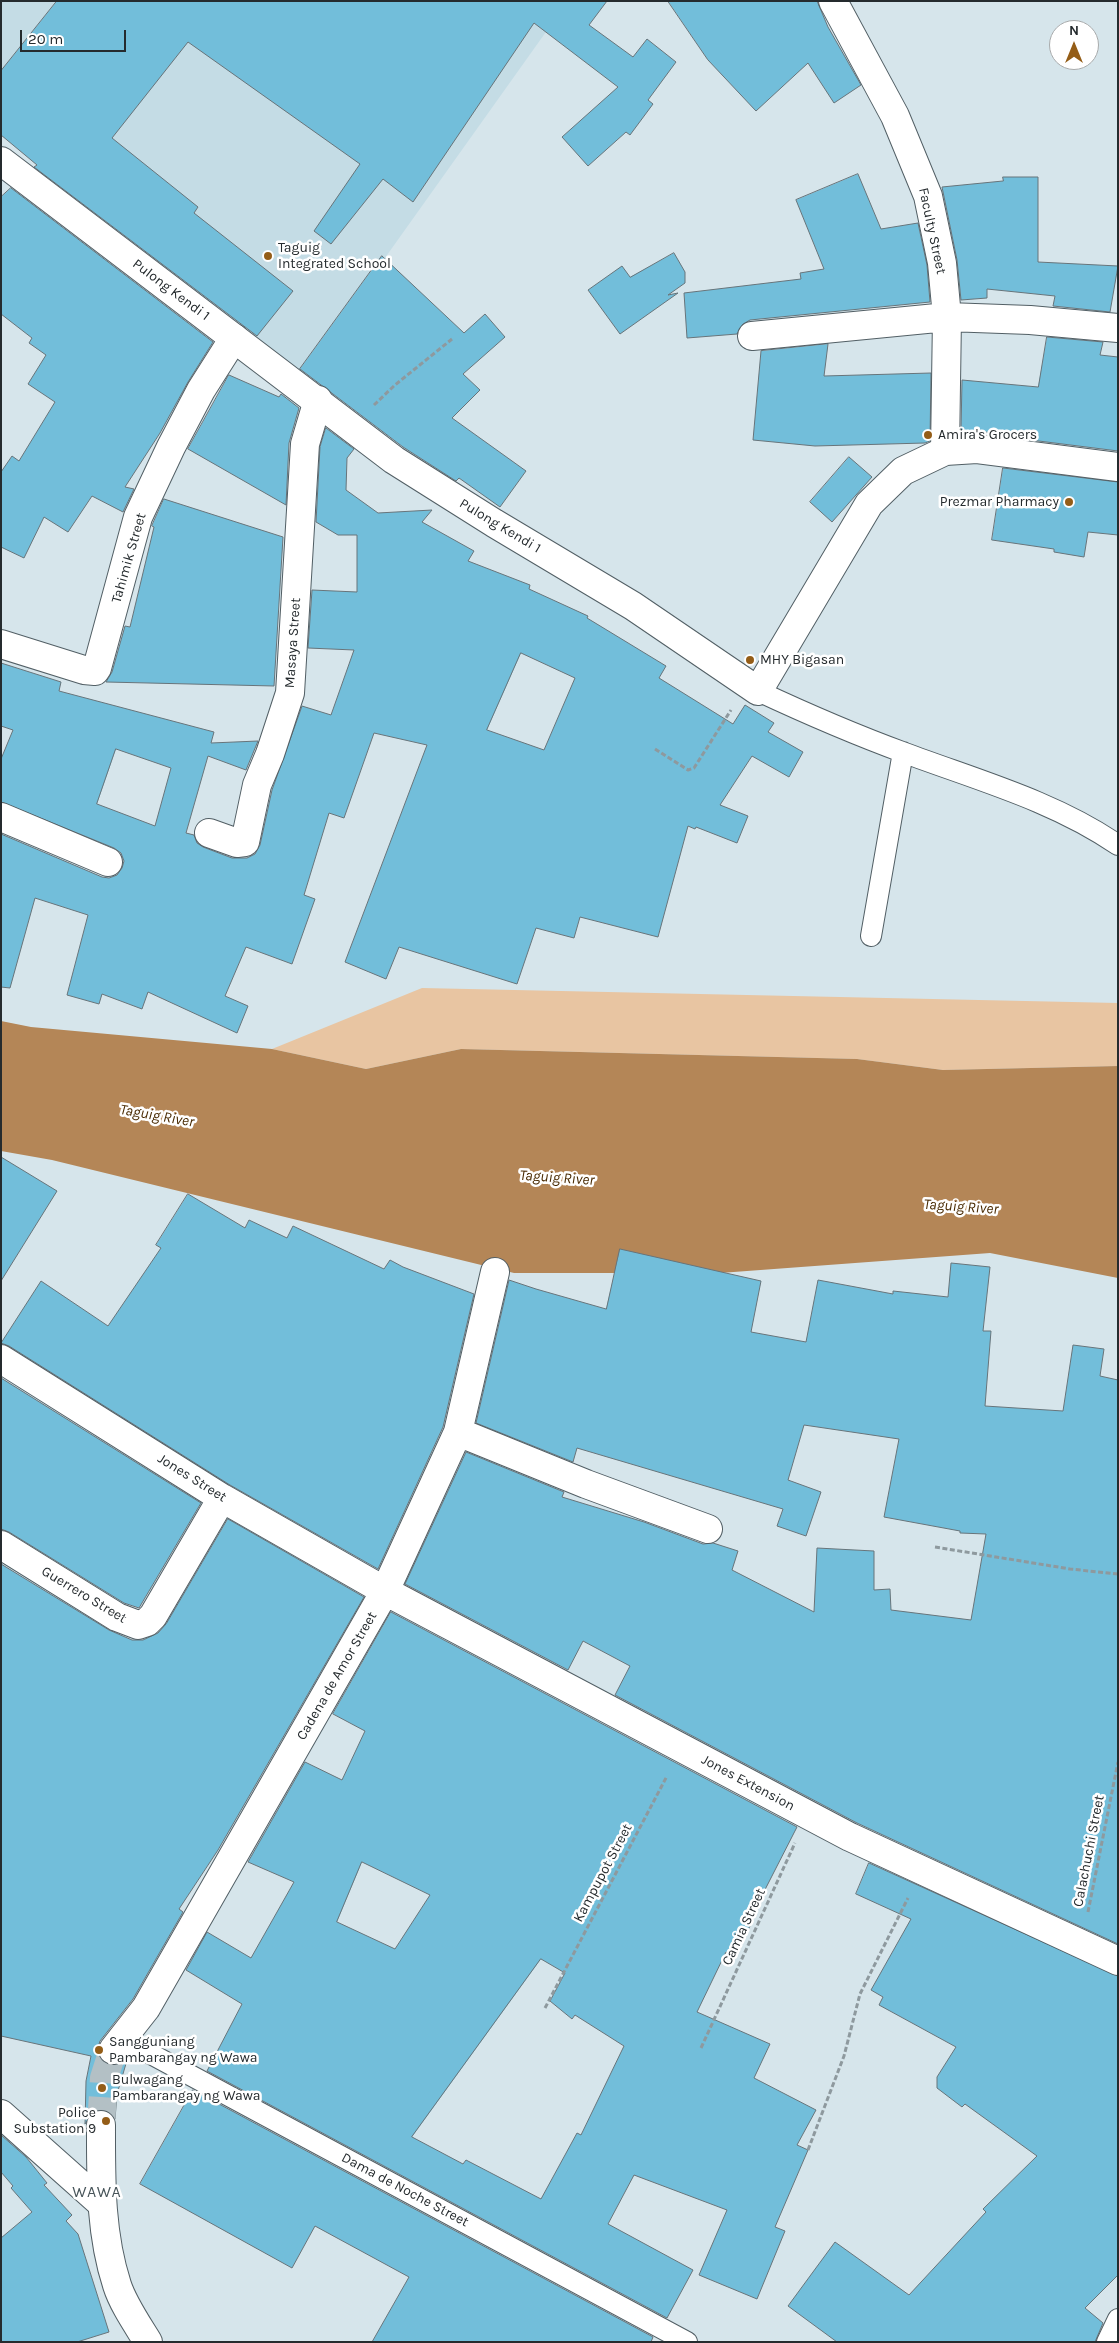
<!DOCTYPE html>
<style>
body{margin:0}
#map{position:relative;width:1119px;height:2343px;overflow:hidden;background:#d6e5eb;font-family:Karla,sans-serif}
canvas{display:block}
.frame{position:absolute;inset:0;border:2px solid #252b2e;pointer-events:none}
.north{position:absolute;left:1049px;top:20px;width:50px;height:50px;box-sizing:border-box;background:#fff;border:1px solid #a8aaab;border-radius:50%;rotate:0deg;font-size:14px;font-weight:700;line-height:20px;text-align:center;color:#252b2e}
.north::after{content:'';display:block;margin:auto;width:18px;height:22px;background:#945d17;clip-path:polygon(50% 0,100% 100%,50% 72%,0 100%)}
.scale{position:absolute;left:20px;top:30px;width:106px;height:22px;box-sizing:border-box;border:2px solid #252b2e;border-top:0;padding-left:6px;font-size:15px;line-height:18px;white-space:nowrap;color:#252b2e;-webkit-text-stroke:4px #fff;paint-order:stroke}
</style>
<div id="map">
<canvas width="1119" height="2343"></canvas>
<div class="frame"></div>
<div class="north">N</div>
<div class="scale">20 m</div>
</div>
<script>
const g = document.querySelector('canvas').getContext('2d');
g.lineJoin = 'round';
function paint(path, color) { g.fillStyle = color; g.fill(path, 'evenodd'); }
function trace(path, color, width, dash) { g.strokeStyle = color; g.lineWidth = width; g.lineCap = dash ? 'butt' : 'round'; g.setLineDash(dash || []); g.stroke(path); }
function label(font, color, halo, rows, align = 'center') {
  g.font = font + ' Karla,sans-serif'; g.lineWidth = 5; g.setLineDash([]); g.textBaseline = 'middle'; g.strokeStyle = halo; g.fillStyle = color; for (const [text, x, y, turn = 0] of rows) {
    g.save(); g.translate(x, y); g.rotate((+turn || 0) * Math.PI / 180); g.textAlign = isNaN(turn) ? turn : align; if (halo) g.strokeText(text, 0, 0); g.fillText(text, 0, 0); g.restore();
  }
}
paint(new Path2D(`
 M1,1H568L298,380L1,132Z`), '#c4dce5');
paint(new Path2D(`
 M422,988L1118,1003V1066L943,1070L857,1059L461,1049L366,1069L272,1049Z`), '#e8c5a2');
paint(new Path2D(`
 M1,1021L31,1027L272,1049L366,1069L461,1049L857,1059L943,1070L1118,1066V1278L990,1253L720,1273H514L52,1160L1,1151Z`), '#b48657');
const building = new Path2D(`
 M57,1H607L589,25L633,57L647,39L676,62L648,100L653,104L630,135L626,132L588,166L562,137L618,87L534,23L413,202L383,179L331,244L314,231L360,164L188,42L112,138L198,207L194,213L293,291L257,336L34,167L37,165L1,135V71Z
 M668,1H817L828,27L861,85L834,103L808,63L756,111L708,60Z
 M858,174L881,229L918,223L927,265L930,302L750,320L743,324L737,334L687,338L684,293L801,279L800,273L824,269L796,200Z
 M1003,177H1038V262L1118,266L1110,312L1053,306L1055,296L987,289V298L961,300L957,260L942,187L1003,181Z
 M11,188L213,342L188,382L160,433L125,487L134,489L123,512L92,496L68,532L44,517L24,558L1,547V472L12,456L19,461L55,402L28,384L46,355L29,343L32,338L1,314V197Z
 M674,253L685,272V283L668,295L678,293L620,334L588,290L622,266L630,277Z
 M382,256L464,333L485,314L505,337L463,374L480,390L452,418L526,471L500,507L459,478L456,481L403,447L300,369Z
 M1047,337L1103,342L1100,355L1118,357V451L1007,437V434L961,430L962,380L1038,387Z
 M828,344L824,376L931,373L930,441L925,443L815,446L753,440L761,351Z
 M229,375L279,397L281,394L299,408L289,443L286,505L188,449Z
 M326,428L354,449L347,458L346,490L378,513L432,510L422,522L474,551L468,561L530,585L529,589L588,616L587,618L666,666L659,678L733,724L745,705L774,723L768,732L803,752L789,777L752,756L720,805L748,816L737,843L696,827L695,829L688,826L658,937L580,917L574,938L536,928L517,984L399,947L386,979L345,962L427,745L374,733L344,818L329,813L304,895L315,899L292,964L246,947L225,996L248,1006L237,1033L148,992L142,1009L102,994L99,1004L67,995L88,915L35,898L10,988L1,987V834L102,877L109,878L117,875L122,868L124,861L121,853L114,848L1,802V759L13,730L1,726V663L61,682L59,691L214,732L211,743L258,741L246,770L208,756L186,833L194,835L197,843L203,847L232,858H247L255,854L260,845L272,790L302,706L331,715L354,650L308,648L312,590L357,592V535H338L316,522L320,447ZM521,653L575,678L544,750L487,730ZM116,749L171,768L155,826L97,804Z
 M849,457L872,477L832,522L810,502Z
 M1003,468L1118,482V535L1088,532L1084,557L1054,552V549L992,540Z
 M164,499L283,537L274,686L106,682L112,672L125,626L130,627L154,527L152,526Z
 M1,1157L57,1191L1,1281Z
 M188,1194L245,1228L249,1220L287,1238L293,1226L384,1269L390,1260L403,1267L474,1294L443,1427L378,1569L230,1485L9,1346L1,1343L41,1281L108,1326L161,1248L156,1245Z
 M620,1249L761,1281L751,1332L806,1342L818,1280L893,1294V1291L948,1297L951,1263L990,1267L983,1331H991L985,1406L1063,1411L1073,1345L1104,1349L1100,1376L1118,1380V1944L857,1823L615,1695L630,1666L583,1641L568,1670L405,1584L466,1452L564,1492L562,1497L644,1522L703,1544L713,1543L738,1551L732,1570L814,1612L817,1548L874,1551V1590L890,1589L891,1610L971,1620L986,1534L960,1533V1531L884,1517L899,1439L804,1425L788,1480L821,1492L806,1536L777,1526L783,1509L577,1448L573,1462L476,1423L509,1280L536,1289L606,1309Z
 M1,1378L201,1503L139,1608L124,1603L9,1532L1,1529Z
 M228,1519L364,1597L218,1850L179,1909L183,1912L133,1999L100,2041L98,2047V2055L104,2063L110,2065H118L128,2057L117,2094L115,2119L109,2112L101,2109L93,2112L85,2124L86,2081L91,2056L1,2036V1564L109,1630L132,1640H143L158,1633L166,1624Z
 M391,1612L797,1827L750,1919L753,1920L735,1956L726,1952L697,2012L770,2044L754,2078L816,2110L797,2145L808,2150L775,2227L785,2231L757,2299L699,2275L727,2210L634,2175L608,2224L693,2270L667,2318L207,2071L242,2004L186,1970L207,1932L251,1958L294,1882L248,1862L305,1762L342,1780L365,1731L333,1714ZM362,1862L430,1895L395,1949L337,1922ZM541,1959L565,1973L550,2001L572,2019L575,2015L624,2046L581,2135L577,2133L541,2199L466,2160L463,2164L412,2137Z
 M869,1863L1118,1976V2275L1085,2308L1103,2323L1095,2342H837L788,2306L835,2242L909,2295L986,2212L983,2209L1037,2156L965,2104L962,2107L937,2088V2077L956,2047L879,2005L883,1997L871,1990L911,1919L856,1894Z
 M193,2090L653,2337L651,2342H372L409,2277L315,2226L292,2268L140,2184Z
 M1,2135L26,2157L47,2183L44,2185L72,2215L66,2221L78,2234L109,2332L77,2342H1V2238L32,2212L11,2188L13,2186L1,2172Z`);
paint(building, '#72beda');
trace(building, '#67747a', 1);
trace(new Path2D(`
 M101,2125L104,2078L113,2050`), '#b3c0c5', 28, [28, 14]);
const service = new Path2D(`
 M758,691C805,713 856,735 905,753C977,780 1054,801 1118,845
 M871,936L903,752
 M123,2039L687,2342
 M1107,2342L1118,2319`);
const minor = new Path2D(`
 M833,1L895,116L928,196L942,263L947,317L945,451
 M752,336L947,317L1030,320L1118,328
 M1,644L84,670L95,671L97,668L138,517L171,447L201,390L234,338
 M1,817L108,862
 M209,833L237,843L245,842L257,785L270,754L290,693L305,444L318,400
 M1,1359L222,1498L385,1591L850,1837L1118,1961
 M458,1432L586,1484L708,1529
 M1,1545L117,1617L138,1625L147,1622L153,1616L222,1498
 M113,2050L146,2008L385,1591L458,1432L495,1272
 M1,2114L101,2203
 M101,2125C101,2179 100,2233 117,2285C123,2304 137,2324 148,2342`);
const tertiary = new Path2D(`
 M1,161L394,460L494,523L633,606L758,691L869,504L903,471L945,451L977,449L1118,467`);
trace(service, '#525f65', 22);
trace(minor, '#525f65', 30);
trace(tertiary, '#525f65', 30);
trace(new Path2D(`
 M374,405L395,385L452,339
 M655,749L688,770L694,768L731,710
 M935,1547L1070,1569L1118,1574
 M1088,1912L1118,1762
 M545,2008L667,1776
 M701,2048L795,1843
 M808,2150L844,2056L860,1994L908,1898`), '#8e999e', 3, [5, 2.5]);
trace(service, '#fff', 20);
trace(minor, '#fff', 28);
trace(tertiary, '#fff', 28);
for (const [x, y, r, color] of [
 [268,256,5,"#945d17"],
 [928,435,5,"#945d17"],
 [1069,502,5,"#945d17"],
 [750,660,5,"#945d17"],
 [99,2050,5,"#945d17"],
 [102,2088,5,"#945d17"],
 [106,2121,5,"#945d17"]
]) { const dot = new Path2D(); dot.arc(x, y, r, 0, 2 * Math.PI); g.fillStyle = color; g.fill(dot); trace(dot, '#fff', 2); }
label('14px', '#252b2e', '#fff', [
 ["Faculty Street",932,231,78],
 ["Pulong Kendi 1",171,290,37],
 ["Pulong Kendi 1",500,526,31],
 ["Tahimik Street",129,558,-74],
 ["Masaya Street",293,643,-86],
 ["Jones Street",192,1478,32],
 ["Guerrero Street",84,1595,31],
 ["Cadena de Amor Street",337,1676,-60],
 ["Jones Extension",748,1783,28],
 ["Calachuchi Street",1089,1851,-79],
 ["Kampupot Street",603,1873,-62],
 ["Camia Street",744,1927,-65],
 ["Dama de Noche Street",405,2190,28]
]);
label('14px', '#252b2e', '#fff', [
 ["Taguig",278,248],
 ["Integrated School",278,264],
 ["Amira's Grocers",938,435],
 ["Prezmar Pharmacy",1059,502,"right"],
 ["MHY Bigasan",760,660],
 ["Sangguniang",109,2042],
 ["Pambarangay ng Wawa",109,2058],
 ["Bulwagang",112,2080],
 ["Pambarangay ng Wawa",112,2096],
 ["Police",96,2113,"right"],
 ["Substation 9",96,2129,"right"]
], 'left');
label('italic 15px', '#482901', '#fff', [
 ["Taguig River",157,1116,10],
 ["Taguig River",557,1178,4],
 ["Taguig River",961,1207,4]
]);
g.letterSpacing = '1px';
label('16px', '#48555a', '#fff', [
 ["WAWA",97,2192]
]);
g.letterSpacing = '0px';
</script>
